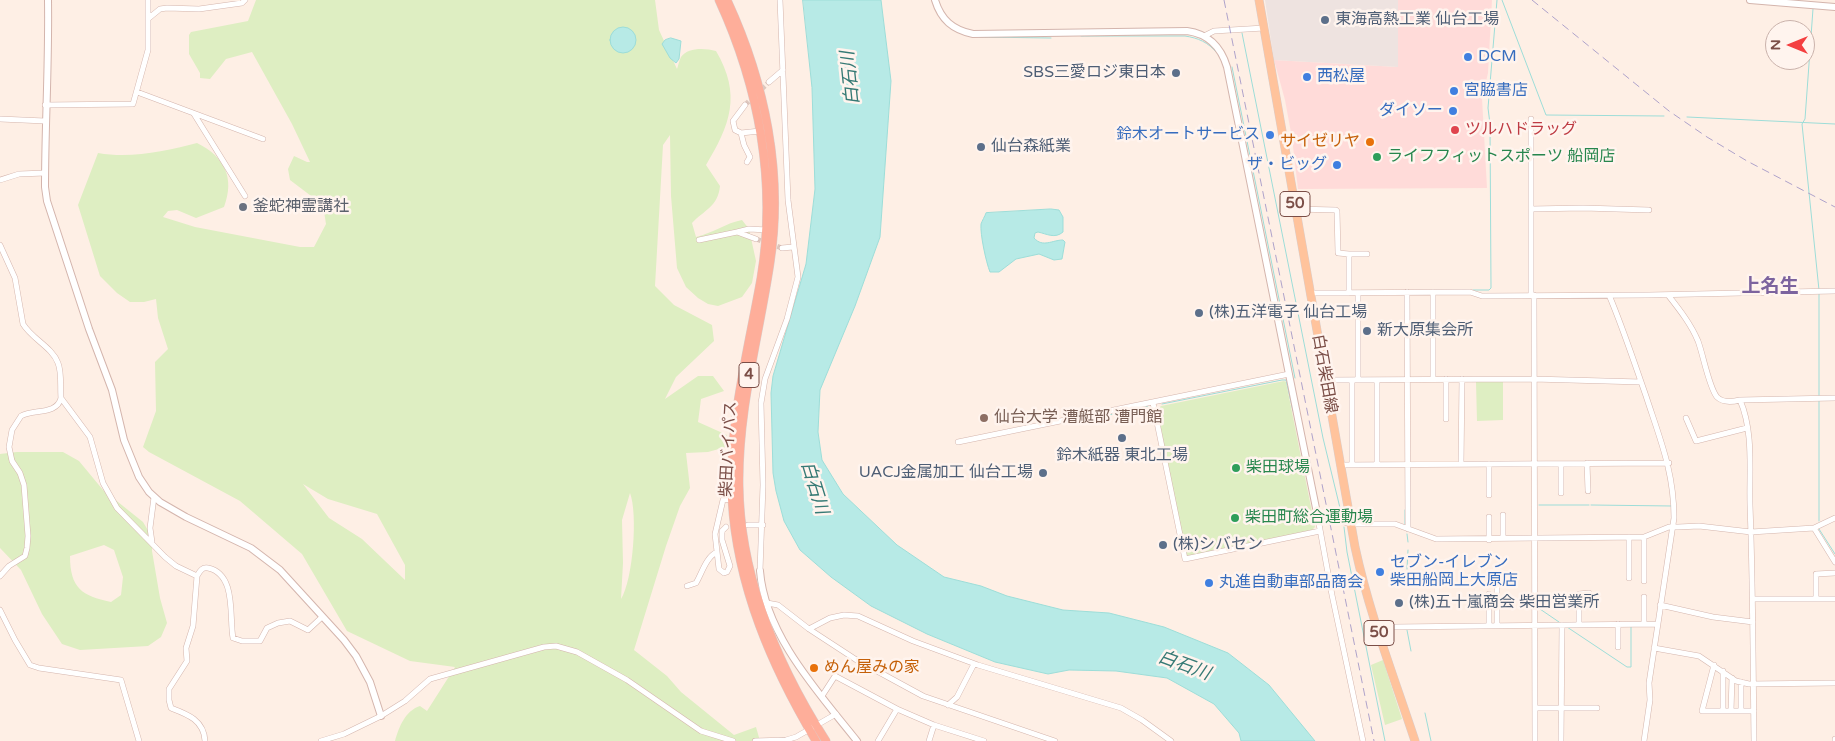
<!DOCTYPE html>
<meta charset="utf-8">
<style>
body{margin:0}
#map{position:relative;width:1835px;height:741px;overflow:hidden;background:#feefe5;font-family:"Varela Round",sans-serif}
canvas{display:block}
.north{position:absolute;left:1765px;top:20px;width:50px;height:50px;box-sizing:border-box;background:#fff4ee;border:1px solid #cab2ab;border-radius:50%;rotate:270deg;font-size:14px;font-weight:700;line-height:20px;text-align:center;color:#7b4e47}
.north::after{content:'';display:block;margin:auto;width:18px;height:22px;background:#f43f40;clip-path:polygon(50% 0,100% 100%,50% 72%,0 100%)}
</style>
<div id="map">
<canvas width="1835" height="741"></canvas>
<div class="north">N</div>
</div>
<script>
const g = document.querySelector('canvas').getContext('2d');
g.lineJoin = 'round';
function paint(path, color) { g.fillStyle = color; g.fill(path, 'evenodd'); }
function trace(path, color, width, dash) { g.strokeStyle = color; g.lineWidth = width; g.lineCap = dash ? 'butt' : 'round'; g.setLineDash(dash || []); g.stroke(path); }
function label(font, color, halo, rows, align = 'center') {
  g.font = font + ' "Varela Round","Noto Sans JP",sans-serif'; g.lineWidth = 5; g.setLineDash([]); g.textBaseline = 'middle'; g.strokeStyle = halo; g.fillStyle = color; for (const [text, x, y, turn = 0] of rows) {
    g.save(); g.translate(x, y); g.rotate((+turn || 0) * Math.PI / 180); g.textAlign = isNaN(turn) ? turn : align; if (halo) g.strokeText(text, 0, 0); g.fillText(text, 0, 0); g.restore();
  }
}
paint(new Path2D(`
 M1398,0H1492L1488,73L1482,98L1487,188L1298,189L1292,138L1285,100L1274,60L1398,67Z`), '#ffdbd9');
paint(new Path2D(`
 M1265,0H1398V67L1274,60Z`), '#eee3e0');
paint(new Path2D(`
 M256,0H655L659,30L677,69C678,66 679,61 681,57C688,47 705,48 716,51C742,95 730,125 706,165L720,186C718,207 704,210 692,223L696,237C713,233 726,223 742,220L749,229L756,261L752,283L742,297L718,306L708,304L698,298L686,287L677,268L671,196L670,135L663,145L655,286L674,305L712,325L714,341L676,377L665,399L698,376H713L724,391L701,399L698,422L727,435L726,447L708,452L686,453L690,488L680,506L666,546L634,650L667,676L681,692L734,735L756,727L760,741H395C399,727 405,711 420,706L427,711L455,667L410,661L347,631L302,554L240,501L149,452L143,447L156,411L155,362L168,349L158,318L156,299L144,302H130L117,293L100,276L78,205L98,153C131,159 166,151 197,143C225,157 235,178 224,207L196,218L177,210L168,211L163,217L195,227L300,247H314L326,224L323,205L290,180L288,169L294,156L307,162H310L292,124L252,52L226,59L210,79L200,78V73L189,54V35L191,32L248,21ZM303,484L328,499L377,514L405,565V580L362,539L329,518ZM630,493C638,514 633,580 621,599L623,563L622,520Z
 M1284,381L1286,382L1315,527L1312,530L1186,557L1157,410L1161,406Z
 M1476,382H1503V420L1477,421Z
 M17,452H63L79,461L103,490L143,522L152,537V551L160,598L167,623L161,637L148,646L80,650L62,644L42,614L21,570L0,548V454ZM104,545L114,550L123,577L121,595L111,602C82,596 70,588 70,556Z
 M1383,660L1402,719L1385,725L1371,665Z`), '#deeec2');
const water = new Path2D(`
 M803,0H881L891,81L880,237L855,306L820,390L818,432L822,460L843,494L897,545L944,577L981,586L1007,596L1063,610L1109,613L1164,627L1228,653L1269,685L1315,741H1241L1239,733L1214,704L1167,678L1116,671L1069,670L1048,674L995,662L927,634L871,606L831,577L800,550L784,521L776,491L773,473L771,393L773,376L806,264L815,189L812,88Z
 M610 40a13 13 0 1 1 26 0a13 13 0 1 1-26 0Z
 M671,38L681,41L679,59L676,63L670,58L662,44L665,40Z
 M1051,209L1059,210L1063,217V232C1055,239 1047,234 1038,232L1035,233L1034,238C1043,248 1052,240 1063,240L1065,242L1062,259L1054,260L1039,254L1016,259L999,272H990C986,262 980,234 981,224C982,221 985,216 986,213Z`);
paint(water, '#b7eae6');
trace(water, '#9dddd8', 1);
trace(new Path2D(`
 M1502,0L1546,115L1664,116
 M1813,9L1805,119L1802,124L1819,290
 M1242,33L1323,438L1341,512
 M1081,36H1185C1198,38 1208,42 1217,53
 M979,37L1051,38
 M1232,67L1295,378
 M1687,117L1835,124
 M1473,290H1489L1491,288L1490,124L1488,108L1497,0
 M1819,294V397
 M1819,401V521
 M1162,404L1282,380H1286L1293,411
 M1109,415L1148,406
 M1097,417L1107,415
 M1094,418L1096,417
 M1080,424L1084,420L1092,418
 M1539,505H1589
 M1591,505L1672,506
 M1405,510V524
 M1344,527L1347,552L1385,741
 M1819,529L1835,554
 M1407,534L1408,542
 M1407,569L1408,550
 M1407,577V582
 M1537,607L1559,622
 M1567,627L1627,667H1631V627
 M1407,630L1411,651
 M1425,713L1431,741`), '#9dddd8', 1);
trace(new Path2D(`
 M745,105L769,82
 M756,239L782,248`), '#ddc7be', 5, [5, 2.5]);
const minor = new Path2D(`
 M149,18L160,9L167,8L199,9L242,3L245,0
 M1204,36L1214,31L1264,28
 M769,82L783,70
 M137,92L263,139
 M45,105L133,104L148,50V0
 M745,105L733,121L735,130L741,133L760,131
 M194,114L245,196
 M0,119L45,121
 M741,133L744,145L750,157L747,162
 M0,180L19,174L45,173
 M1295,209L1336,210L1337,211L1338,253L1349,254
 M1531,209L1583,208L1649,210
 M737,232L749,229L767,230
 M699,240L737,232L756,239
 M0,245L15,278L23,324C32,339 52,347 58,363C62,373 60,387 61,398C57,415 33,409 21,416L12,430L9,447L12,461L20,473L24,485L28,536L27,548L25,556L9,566L0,576
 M782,248L793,247
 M1407,292L1408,529
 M1310,293L1470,292L1482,296L1649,295L1835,291
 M1349,293V254H1367
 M1531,295V119
 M1534,295L1535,741
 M1609,295C1623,328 1634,362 1646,396C1660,439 1674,472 1674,518L1649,683L1650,700L1644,741
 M1668,295C1679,309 1691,324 1698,341C1703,354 1709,388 1717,397C1723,403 1732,402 1740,400L1835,398
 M1433,326V292
 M1433,379V338
 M1446,379V419
 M1325,380L1533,379L1641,382
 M1352,380V465
 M1358,380V293
 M61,398L90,437L103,483L117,508L165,557L176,566L197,576
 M1740,400C1754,432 1749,472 1750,505C1753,584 1753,662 1754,741
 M1153,403L1185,559L1320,531
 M1686,418L1696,441L1747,428
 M958,442L1289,374
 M1587,463L1588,491
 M1461,464L1462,379
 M1340,465L1669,463
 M1377,465V380
 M1561,493V464
 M1489,495V464
 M1503,515V538
 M748,525H763
 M726,527L722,531V540L730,566L727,572L724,573L719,569L715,534L723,500L732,499
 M1814,528L1835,562
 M1629,537V578
 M1644,537V581
 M1489,540V517
 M152,542L150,528L154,497
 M760,571L763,485L761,403L765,379L787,319L798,277L788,200L780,0
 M687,586L696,583C702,573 706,557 717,552
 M1753,599H1835
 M1816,599V574L1835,573
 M767,603L778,605L809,629L855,659L923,696L1055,741
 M1660,605L1713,617L1753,622
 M0,610L15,640L30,665L39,668L121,680L139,741
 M1644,623V597
 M1618,624V647
 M1489,625V594
 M1497,625V588
 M1579,625V594L1589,593
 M809,629L830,618L844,615L858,616L913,641L978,665L1121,708L1142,720L1171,741
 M1378,632L1394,627L1657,624
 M1654,648L1699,656L1736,681L1749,684L1835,683
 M1714,665L1702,711H1754
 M822,696L835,676L897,709
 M948,705L957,697L974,664
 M1535,708H1597
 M1723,711V671
 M1731,711L1732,678
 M1741,711V682
 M205,741C204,720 187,714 171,708L169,700V689L187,661L186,648L193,626L197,576C200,571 202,567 208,568C237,574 229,618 233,638L242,641H260L267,628L278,623L290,621L308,630L322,617
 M321,741L344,734L381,716L405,701L430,679L544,647L556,646L577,652L627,680L701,731L733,741
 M755,741L786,740L796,737L836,714
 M878,741L897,709L934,725L984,741
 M929,741L934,725
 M1363,741L1332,595L1317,513L1350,524H1395L1436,539L1644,537L1669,527H1678L1699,526L1751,532L1814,528L1835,518
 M1561,741L1562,625
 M1835,741V739`);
const tertiary = new Path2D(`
 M48,0C49,63 45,125 45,187L47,201L89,329L112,390L124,440L139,477L149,492L160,502L186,517L251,548L280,570L344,640L356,656L370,682L381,716
 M935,0C941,20 953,30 973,34L1187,31C1209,34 1221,47 1227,67L1317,513
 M1750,0L1835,7
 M760,571C765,635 819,693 857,741`);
const primary = new Path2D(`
 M1259,0L1355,547C1369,613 1394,677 1415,741`);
const trunk = new Path2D(`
 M719,0C759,87 777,183 761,278C748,352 728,424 732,499C737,587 772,667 816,741
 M727,0C765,82 784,173 770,263C759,337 738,409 739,485C740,578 777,664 826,741`);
trace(minor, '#d4b5ad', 6);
trace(tertiary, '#d4b5ad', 8);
trace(primary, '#dacdcb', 9);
trace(trunk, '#dacdcb', 9);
trace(minor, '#fff', 5);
trace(tertiary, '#fff', 6);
trace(primary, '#ffc39c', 8);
trace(trunk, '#feae9a', 8);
trace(new Path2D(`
 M1224,0L1374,741
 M1532,0L1669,111L1707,137L1747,161L1835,207`), '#aea2ca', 1, [8, 5]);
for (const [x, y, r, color] of [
 [1325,20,5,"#5c6f8a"],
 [1468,57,5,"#3f7fe0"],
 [1176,73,5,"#5c6f8a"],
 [1307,77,5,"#3f7fe0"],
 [1454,91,5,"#3f7fe0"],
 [1453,111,5,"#3f7fe0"],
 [1455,130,5,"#e0444e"],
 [1270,135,5,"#3f7fe0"],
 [1370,142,5,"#e8710a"],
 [981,147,5,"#5c6f8a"],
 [1377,157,5,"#2e9e5b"],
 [1337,165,5,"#3f7fe0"],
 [243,207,5,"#6b7280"],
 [1199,313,5,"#5c6f8a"],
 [1367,331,5,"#5c6f8a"],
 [984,418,5,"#8d6e63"],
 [1122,438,5,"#5c6f8a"],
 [1236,468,5,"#2e9e5b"],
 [1043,473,5,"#5c6f8a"],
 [1235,518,5,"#2e9e5b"],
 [1163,545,5,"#5c6f8a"],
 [1380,572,5,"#3f7fe0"],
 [1209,583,5,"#3f7fe0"],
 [1399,603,5,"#5c6f8a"],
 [814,668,5,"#e8710a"]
]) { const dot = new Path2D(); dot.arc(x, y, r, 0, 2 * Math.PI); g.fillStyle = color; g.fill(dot); trace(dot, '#fff4ee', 2); }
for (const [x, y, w] of [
 [1295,204,30],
 [749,375,20],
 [1379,633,30]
]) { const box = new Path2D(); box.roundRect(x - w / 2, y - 12.5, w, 25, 4); g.fillStyle = '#fff4ee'; g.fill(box); trace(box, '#7b4e47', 1); }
label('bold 15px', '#7b4e47', null, [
 ["50",1295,204],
 ["4",749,375],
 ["50",1379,633]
]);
label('16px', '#4e5e75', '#fff4ee', [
 ["東海高熱工業 仙台工場",1335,20],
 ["SBS三愛ロジ東日本",1166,73,"right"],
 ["仙台森紙業",991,147],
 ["(株)五洋電子 仙台工場",1209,313],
 ["新大原集会所",1377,331],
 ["鈴木紙器 東北工場",1122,456,"center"],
 ["UACJ金属加工 仙台工場",1033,473,"right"],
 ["(株)シバセン",1173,545],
 ["(株)五十嵐商会 柴田営業所",1409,603]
], 'left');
label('16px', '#366cbe', '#fff4ee', [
 ["DCM",1478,57],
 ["西松屋",1317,77],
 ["宮脇書店",1464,91],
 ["ダイソー",1443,111,"right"],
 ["鈴木オートサービス",1260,135,"right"],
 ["ザ・ビッグ",1327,165,"right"],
 ["セブン-イレブン",1390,563],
 ["柴田船岡上大原店",1390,581],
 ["丸進自動車部品商会",1219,583]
], 'left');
label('16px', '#be3a42', '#fff4ee', [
 ["ツルハドラッグ",1465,130]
], 'left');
label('16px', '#c56008', '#fff4ee', [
 ["サイゼリヤ",1360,142],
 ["めん屋みの家",824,668,"left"]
], 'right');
label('16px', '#27864d', '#fff4ee', [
 ["ライフフィットスポーツ 船岡店",1387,157],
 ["柴田球場",1246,468],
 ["柴田町総合運動場",1245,518]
], 'left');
label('16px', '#5b616d', '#fff4ee', [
 ["釜蛇神霊講社",253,207]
], 'left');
label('16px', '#7b4e47', '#fff4ee', [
 ["白石柴田線",1324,374,80],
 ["柴田バイパス",729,449,-87]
]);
label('16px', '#785e54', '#fff4ee', [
 ["仙台大学 漕艇部 漕門館",994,418]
], 'left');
label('italic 18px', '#367a75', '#fff4ee', [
 ["白石川",851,78,-96],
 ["白石川",814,488,73],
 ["白石川",1184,666,20]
]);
label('bold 19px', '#7c639e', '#fff4ee', [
 ["上名生",1770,287]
]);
</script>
